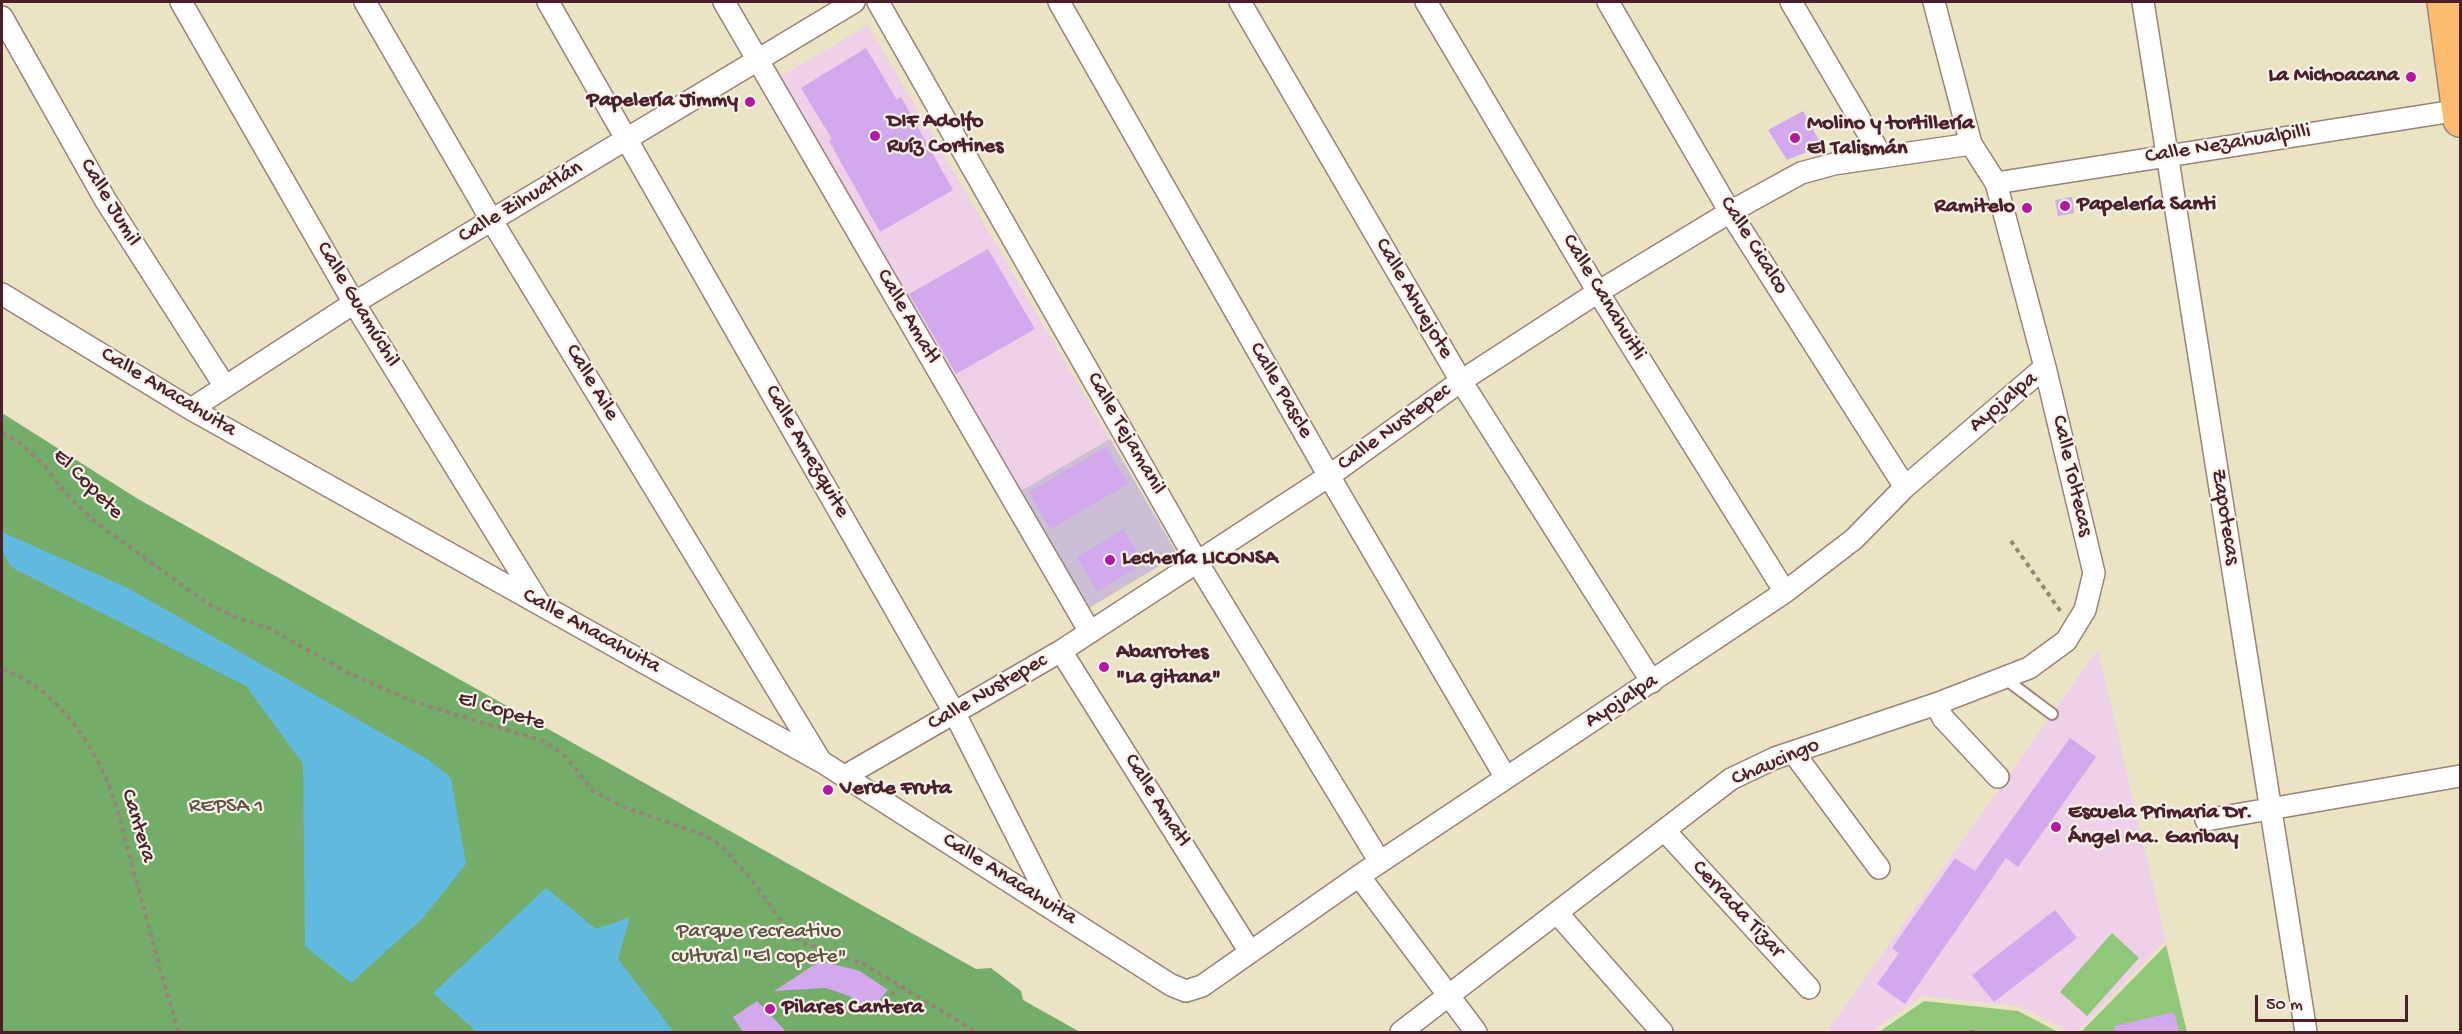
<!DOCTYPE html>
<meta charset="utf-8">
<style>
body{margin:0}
#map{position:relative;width:2462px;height:1034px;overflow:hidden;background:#eae4c5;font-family:"Gochi Hand",sans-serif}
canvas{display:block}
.frame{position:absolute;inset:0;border:3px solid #4a1f2b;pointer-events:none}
.scale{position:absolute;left:2255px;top:995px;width:153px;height:27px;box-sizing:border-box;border:3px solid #4a1f2b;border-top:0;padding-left:8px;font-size:18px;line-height:21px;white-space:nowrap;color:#4a1f2b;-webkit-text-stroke:4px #f7f3e8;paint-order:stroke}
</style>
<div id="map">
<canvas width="2462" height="1034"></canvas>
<div class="frame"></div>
<div class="scale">50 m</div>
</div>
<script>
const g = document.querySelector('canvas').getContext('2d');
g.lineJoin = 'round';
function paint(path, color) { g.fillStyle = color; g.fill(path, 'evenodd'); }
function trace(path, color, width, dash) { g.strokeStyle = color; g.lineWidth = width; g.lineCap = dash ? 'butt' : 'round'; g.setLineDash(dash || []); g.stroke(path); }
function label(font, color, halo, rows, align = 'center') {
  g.font = font + ' "Gochi Hand",sans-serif'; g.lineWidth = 4.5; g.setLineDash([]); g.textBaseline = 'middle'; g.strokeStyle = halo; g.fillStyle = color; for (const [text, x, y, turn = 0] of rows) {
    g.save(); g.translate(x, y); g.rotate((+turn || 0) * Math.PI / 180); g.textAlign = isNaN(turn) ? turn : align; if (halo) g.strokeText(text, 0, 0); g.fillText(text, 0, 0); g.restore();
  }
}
paint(new Path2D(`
 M868,25L1110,439L1019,492L778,78Z
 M2098,649L2166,940L2077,1032H2071L2018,1006L1922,996L1871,1032H1833L1829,1029Z`), '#eed0e8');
paint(new Path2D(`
 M1110,439L1178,555L1087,609L1019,492Z`), '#ccbed4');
paint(new Path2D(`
 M2112,933L2139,958L2087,1016L2060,992Z
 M2166,945L2187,1032H2081Z
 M1924,1001L2018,1011L2058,1032H1879Z`), '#90c779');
paint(new Path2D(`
 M2,413L138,499L976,969L991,968L1021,991L1023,1000L1080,1032H2Z`), '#74ac69');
paint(new Path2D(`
 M2,532L126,587L429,760L451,778L466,864L423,918L351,983L305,946L303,764L246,686L11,567L2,551Z
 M546,888L596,929L630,917L618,959L674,1032H477L433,993Z`), '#62b9de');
paint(new Path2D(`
 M866,48L897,100L901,97L953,190L880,232L829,141L832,139L801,88Z
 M1803,111L1822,146L1787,160L1768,130Z
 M2072,197L2074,213L2058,216L2055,200Z
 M988,249L1035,329L956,374L909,294Z
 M1106,447L1128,484L1050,529L1029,492Z
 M1123,529L1144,563L1098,592L1077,558Z
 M2070,738L2096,757L2018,867L2006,858L1905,1004L1877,984L1899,953L1892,948L1955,858L1975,871Z
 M2055,910L2077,938L1994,1002L1972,975Z
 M820,961L860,971L888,990L871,1010L849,996L826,988L774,991Z
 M757,1001L767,1011L786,1032H744L741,1029L733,1017Z
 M2174,1012L2179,1032H2115L2114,1026Z`), '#d2a9ec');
const service = new Path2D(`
 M2004,678L2052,714`);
const minor = new Path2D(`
 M181,2L354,303L538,601
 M365,2L492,221L820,760
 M548,2L954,712L1053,907
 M724,2L1090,632
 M878,2L1197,562L1380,862
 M1059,2L1329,476L1506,778
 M1240,2L1461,381L1652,682
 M1426,2L1598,292L1785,592
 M1608,2L1730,212L1905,487
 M1791,2L1882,157
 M2143,2L2306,1032
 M2,17L106,201L224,385
 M1996,183L2460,110
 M2,294L191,409L822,762L1171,985L1186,991L1202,986L1359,876L1785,592L1854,539L1905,487L2045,367
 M191,409L354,303L854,2
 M1061,651L1250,952
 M1936,704L1943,718L1998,777
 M1793,752L1879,868
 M845,776L1061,651L1329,476L1461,381L1598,292L1730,212L1801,173L1834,164L1971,144
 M2206,820L2460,776
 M1665,831L1809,988
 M1359,876L1476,1032
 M1558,914L1662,1032
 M1401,1032L1731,779L1775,758L1936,704L2029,668L2066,641L2085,610L2094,573L2045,367L1996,183L1971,144L1934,2`);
const primary = new Path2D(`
 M2444,2L2460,120`);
trace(service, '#9a8278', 14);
trace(minor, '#9a8278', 24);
trace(primary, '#9a8278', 36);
trace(new Path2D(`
 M2,433L23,445L44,465L66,494L95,522L207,603L233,616L271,629L350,674L415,702L546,742L566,757L593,791L624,807L704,835L722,846L756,885L789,932L801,942L866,965L976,1032
 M2011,541L2061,612
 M2,670C41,680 78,723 96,758C114,789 122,827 131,861C147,918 161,976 179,1032
 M891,995L898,986
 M1970,1032H1979`), '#9a8278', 4, [4.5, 4.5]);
trace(service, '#fff', 10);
trace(minor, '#fff', 21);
trace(primary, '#fdbc70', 33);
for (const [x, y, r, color] of [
 [2411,77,6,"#b5179e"],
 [750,102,6,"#b5179e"],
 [875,136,6,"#b5179e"],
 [1795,138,6,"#b5179e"],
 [2065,206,6,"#b5179e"],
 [2027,208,6,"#b5179e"],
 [1110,560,6,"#b5179e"],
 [1104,667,6,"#b5179e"],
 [828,790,6,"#b5179e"],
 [2056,827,6,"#b5179e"],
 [770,1009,6,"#b5179e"]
]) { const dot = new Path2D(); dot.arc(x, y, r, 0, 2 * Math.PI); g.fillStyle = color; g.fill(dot); trace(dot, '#f7f3e8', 2); }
label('bold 22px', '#4a1f2b', '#f7f3e8', [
 ["La Michoacana",2399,77,"right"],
 ["Papelería Jimmy",738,102,"right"],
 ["DIF Adolfo",887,123],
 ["Ruíz Cortines",887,148],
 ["Molino y tortillería",1807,125],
 ["El Talismán",1807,150],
 ["Papelería Santi",2077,206],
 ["Ramitelo",2015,208,"right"],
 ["Lechería LICONSA",1122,560],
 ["Abarrotes",1116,654],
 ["\"La gitana\"",1116,679],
 ["Verde Fruta",840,790],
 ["Escuela Primaria Dr.",2068,814],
 ["Ángel Ma. Garibay",2068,839],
 ["Pilares Cantera",782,1009]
], 'left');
label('22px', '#4a1f2b', '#f7f3e8', [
 ["Calle Nezahualpilli",2228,145,-9],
 ["Calle Jumil",109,203,59],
 ["Calle Zihuatlán",521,203,-31],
 ["Calle Cicalco",1753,246,58],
 ["Calle Canahuitli",1603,298,59],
 ["Calle Ahuejote",1413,299,60],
 ["Calle Guamúchil",357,305,59],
 ["Calle Amatl",907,317,60],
 ["Calle Aile",591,383,59],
 ["Calle Pascle",1280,391,60],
 ["Calle Anacahuita",168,393,31],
 ["Ayojalpa",2004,403,-40],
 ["Calle Nustepec",1395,428,-36],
 ["Calle Tejamanil",1125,434,60],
 ["Calle Amezquite",806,452,60],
 ["Calle Toltecas",2071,476,77],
 ["El Copete",87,485,45],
 ["Zapotecas",2224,517,81],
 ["Calle Anacahuita",591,632,29],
 ["Calle Nustepec",988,693,-30],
 ["Ayojalpa",1622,702,-33],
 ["El Copete",501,712,17],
 ["Chaucingo",1776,763,-23],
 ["Calle Amatl",1156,801,58],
 ["Cantera",137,826,73],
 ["Calle Anacahuita",1009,880,32],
 ["Cerrada Tizar",1737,910,47]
]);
label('22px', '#5f5142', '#f7f3e8', [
 ["REPSA 1",226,808],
 ["Parque recreativo",759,933],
 ["cultural \"El copete\"",759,958]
]);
</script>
